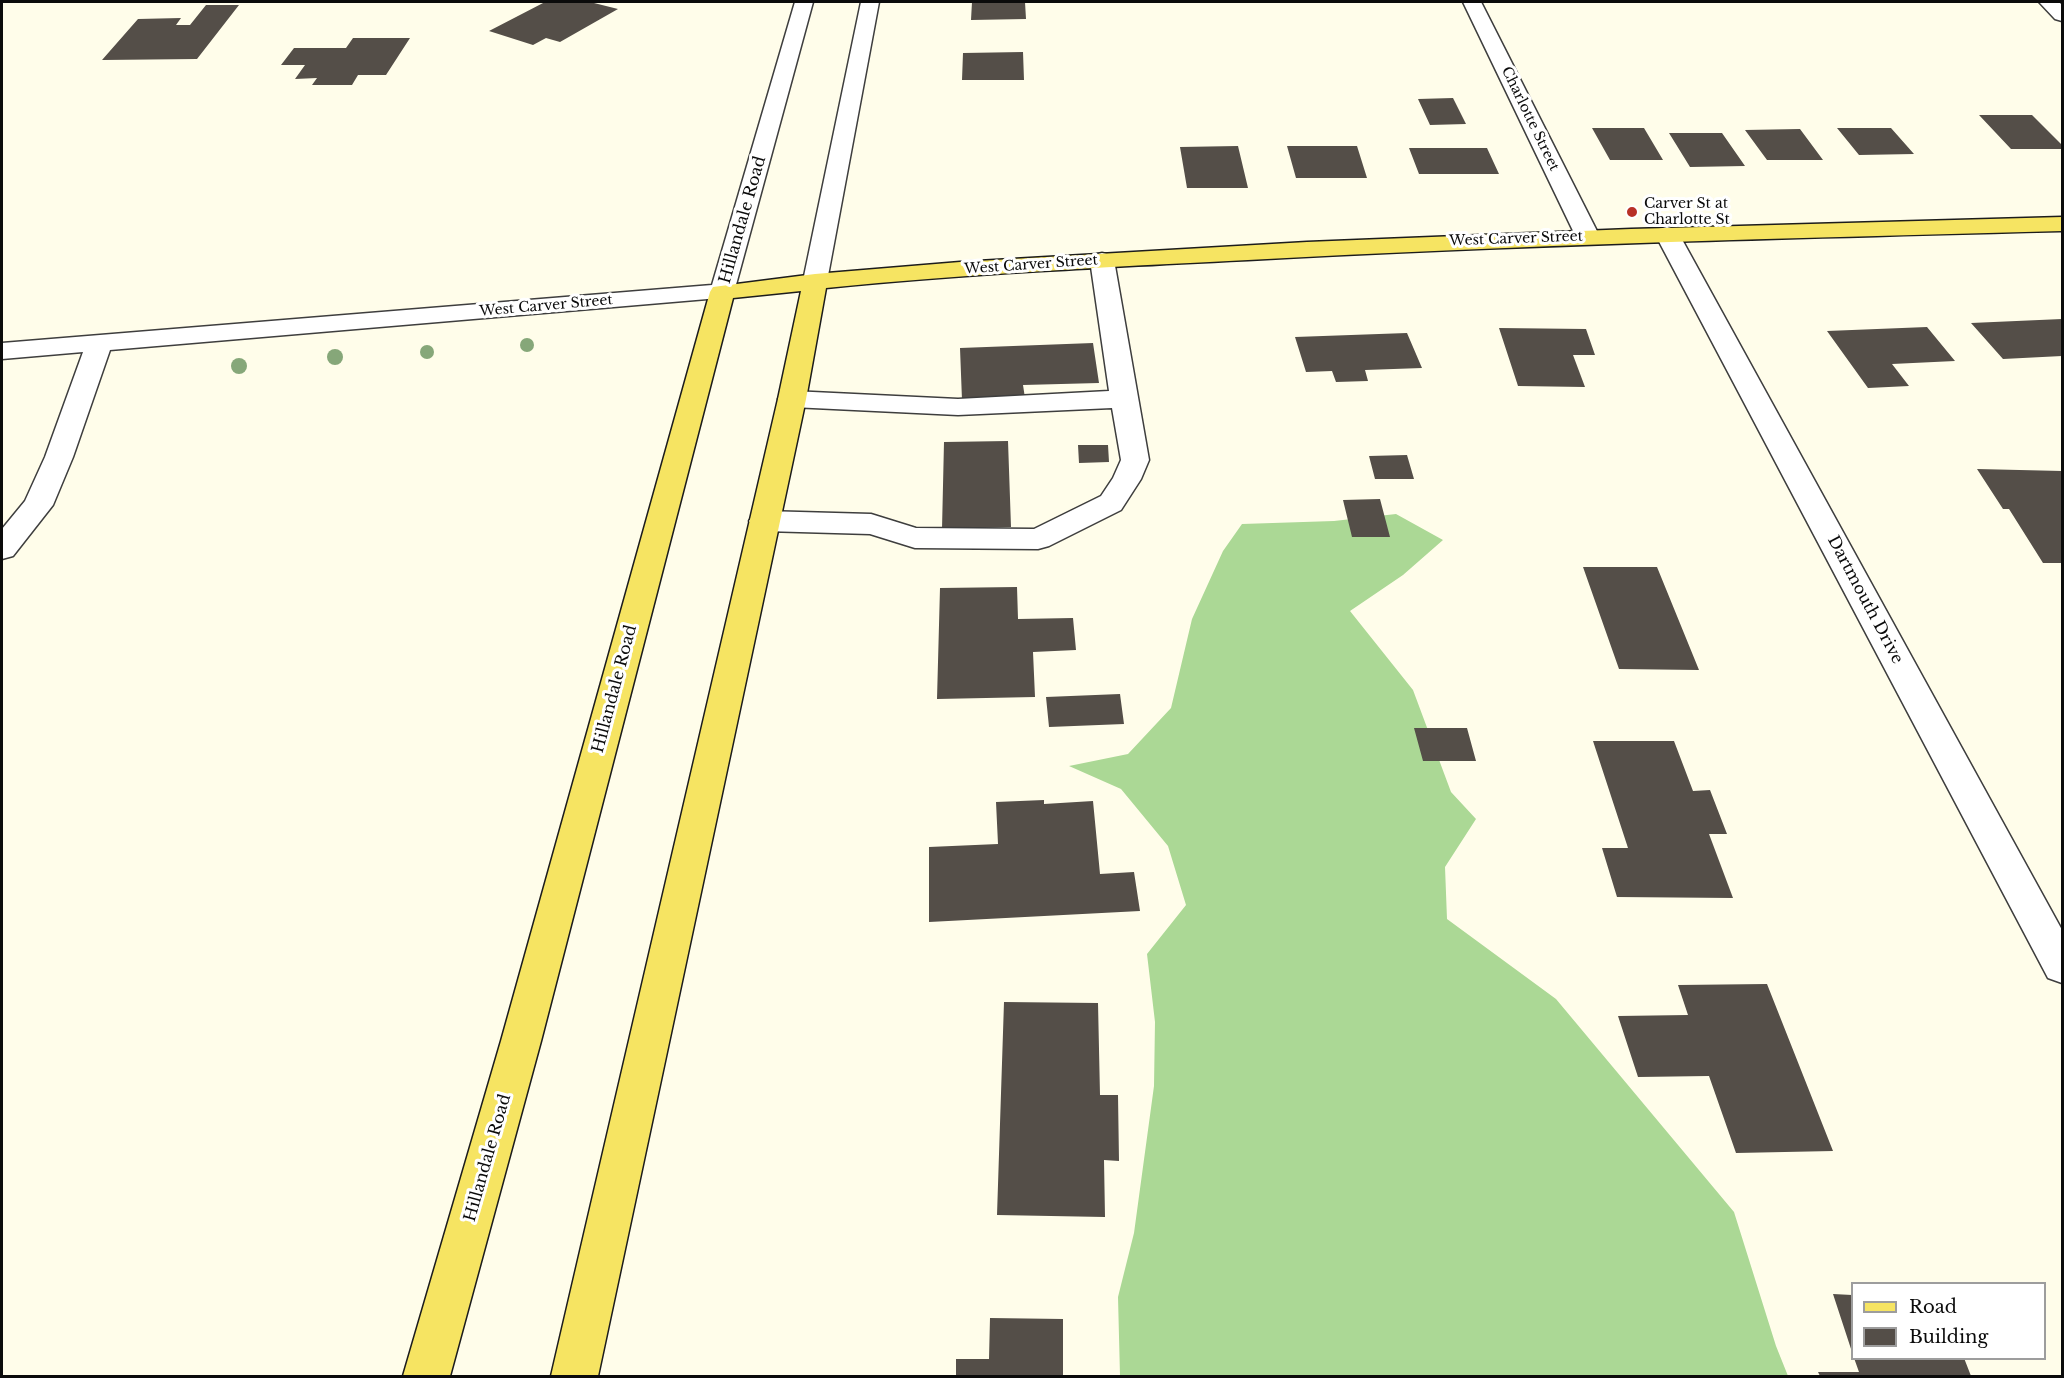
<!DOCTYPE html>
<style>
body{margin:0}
#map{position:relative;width:2064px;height:1378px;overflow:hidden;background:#fffdea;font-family:"Libre Baskerville",serif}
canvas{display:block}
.frame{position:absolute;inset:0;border:3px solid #0b0b0b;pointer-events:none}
.legend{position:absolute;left:1851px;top:1282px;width:195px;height:78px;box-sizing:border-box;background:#fff;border:2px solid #9d9d9d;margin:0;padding:8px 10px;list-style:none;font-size:18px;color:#0b0b0b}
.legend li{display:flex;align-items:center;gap:12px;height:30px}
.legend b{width:30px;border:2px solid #9d9d9d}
</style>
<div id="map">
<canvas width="2064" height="1378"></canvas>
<div class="frame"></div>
<ul class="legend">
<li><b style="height:8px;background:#f6e462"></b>Road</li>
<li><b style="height:16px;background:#544e48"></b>Building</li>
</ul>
</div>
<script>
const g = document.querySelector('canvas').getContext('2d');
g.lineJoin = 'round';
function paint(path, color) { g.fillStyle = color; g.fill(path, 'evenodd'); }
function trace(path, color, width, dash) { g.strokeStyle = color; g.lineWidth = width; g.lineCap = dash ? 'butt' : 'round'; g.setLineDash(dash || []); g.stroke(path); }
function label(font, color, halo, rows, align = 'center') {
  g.font = font + ' "Libre Baskerville",serif'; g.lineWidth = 6; g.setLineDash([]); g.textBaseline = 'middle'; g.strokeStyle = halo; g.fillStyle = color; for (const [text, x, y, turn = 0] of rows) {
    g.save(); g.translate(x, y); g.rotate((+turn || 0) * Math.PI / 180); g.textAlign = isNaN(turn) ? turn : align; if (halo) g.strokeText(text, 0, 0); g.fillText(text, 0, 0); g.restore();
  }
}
paint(new Path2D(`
 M1396,514L1443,540L1403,575L1350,611L1413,690L1451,792L1476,819L1445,867L1447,919L1556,999L1734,1212L1776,1346L1788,1376H1120L1118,1297L1134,1233L1154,1086L1155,1022L1147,954L1186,905L1168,846L1121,789L1069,766L1128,754L1171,708L1192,619L1223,551L1242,524L1334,521Z`), '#abd895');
paint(new Path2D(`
 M545,2H590L618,9L560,42L546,38L533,45L489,31Z
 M972,2H1025L1026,19L971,20Z
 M206,5H239L197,59L102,60L138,19L181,18L176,25H190Z
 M353,38H410L386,75H358L352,85H312L317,78L295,79L305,65H281L294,48H346Z
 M1023,52L1024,80H962L963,53Z
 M1453,98L1466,124L1430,125L1418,99Z
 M1979,115H2032L2062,145V149H2011Z
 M1592,128H1644L1663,160H1610Z
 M1837,128H1891L1914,154L1859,155Z
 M1800,129L1823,160H1767L1745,130Z
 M1669,133H1722L1745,166L1690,167Z
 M1238,146L1248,188H1187L1180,147Z
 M1287,146H1357L1367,178H1296Z
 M1409,148H1487L1499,174H1419Z
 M2062,319V356L2003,359L1971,323Z
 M1927,327L1955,361L1892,364L1909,386L1868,388L1827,331Z
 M1499,328L1586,329L1595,355H1573L1585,387L1518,386Z
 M1407,333L1422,368L1365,370L1368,381L1336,382L1332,371L1306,372L1295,337Z
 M1093,343L1099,383L1023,385L1025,398L962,400L960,348Z
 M1008,441L1011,527L942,529L944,442Z
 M1078,445H1108L1109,462L1079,463Z
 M1407,455L1414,479H1375L1369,456Z
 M1977,469L2062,471V563H2043L2009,509H2003Z
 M1380,499L1390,537H1352L1343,500Z
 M1583,567H1657L1699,670L1619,669Z
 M1017,587L1018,619L1073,618L1076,650L1033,652L1035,697L937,699L940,588Z
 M1120,694L1124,724L1049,727L1046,697Z
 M1414,728H1467L1476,761H1423Z
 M1593,741H1674L1693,791L1710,790L1727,834H1709L1733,898L1617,897L1602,848H1628Z
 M1044,800V804L1093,801L1100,874L1134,872L1140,911L929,922V847L998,844L996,802Z
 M1767,984L1833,1151L1736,1153L1709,1076L1638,1077L1618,1016L1688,1015L1678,985Z
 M1004,1002L1098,1003L1100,1095H1118L1119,1161L1104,1160L1105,1217L997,1215Z
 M1833,1294L1852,1295V1352Z
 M990,1318L1063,1319V1376H956V1359H989Z
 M1854,1358H1964L1971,1376H1820L1818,1372H1859Z`), '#544e48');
const minor = new Path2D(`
 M795,2H813L734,292L731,297L110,350L73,457L53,505L13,556L2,559V529L25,501L45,457L83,352L2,359V343L712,285Z
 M861,2H879L827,281L824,286L815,288L806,286L803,281Z
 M1463,2H1481L1600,237L1596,242L1588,244L1580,242L1576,237Z
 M2039,2H2059L2062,5V21L2055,19Z
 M1667,227L1675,229L1679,234L2062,930V983L2048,978L1655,234L1659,229Z
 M1102,253L1111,255L1114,260L1149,460L1141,479L1121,510L1049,546L1038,549L915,548L870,534L764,531L754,528L749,521L754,514L764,511L871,514L916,528L1034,529L1101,496L1113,478L1121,460L1112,408L958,415L792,407L782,405L778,399L782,393L792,391L958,399L1109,391L1090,260L1093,255Z`);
const major = new Path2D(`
 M2062,217V231C1791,238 1519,245 1248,260C1107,267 966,274 826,288L806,399L598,1376H551L778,399L801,291L733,298L541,1041L450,1376H403L501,1041L710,292L713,287L815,274L960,262L1307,242L1631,229Z`);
trace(minor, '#3e3e3e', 3);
trace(major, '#1c1c1c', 3);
paint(minor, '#fff');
paint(major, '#f6e462');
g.fillStyle = '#86a779';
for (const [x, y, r] of [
 [527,345,7],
 [427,352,7],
 [335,357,8],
 [239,366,8]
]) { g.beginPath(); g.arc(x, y, r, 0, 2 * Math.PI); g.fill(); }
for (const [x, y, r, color] of [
 [1632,212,6,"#b93126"]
]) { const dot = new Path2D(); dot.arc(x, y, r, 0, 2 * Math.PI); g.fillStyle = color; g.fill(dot); trace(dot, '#fff', 2); }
label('14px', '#0b0b0b', '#fff', [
 ["Charlotte Street",1530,119,64],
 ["West Carver Street",1516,239,-2],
 ["West Carver Street",1031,265,-4],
 ["West Carver Street",546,306,-5]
]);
label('14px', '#0b0b0b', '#fff', [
 ["Carver St at",1644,204],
 ["Charlotte St",1644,220]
], 'left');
label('16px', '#0b0b0b', '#fff', [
 ["Hillandale Road",743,220,-74],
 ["Dartmouth Drive",1865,600,62],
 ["Hillandale Road",615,689,-75],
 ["Hillandale Road",488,1158,-74]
]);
</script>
